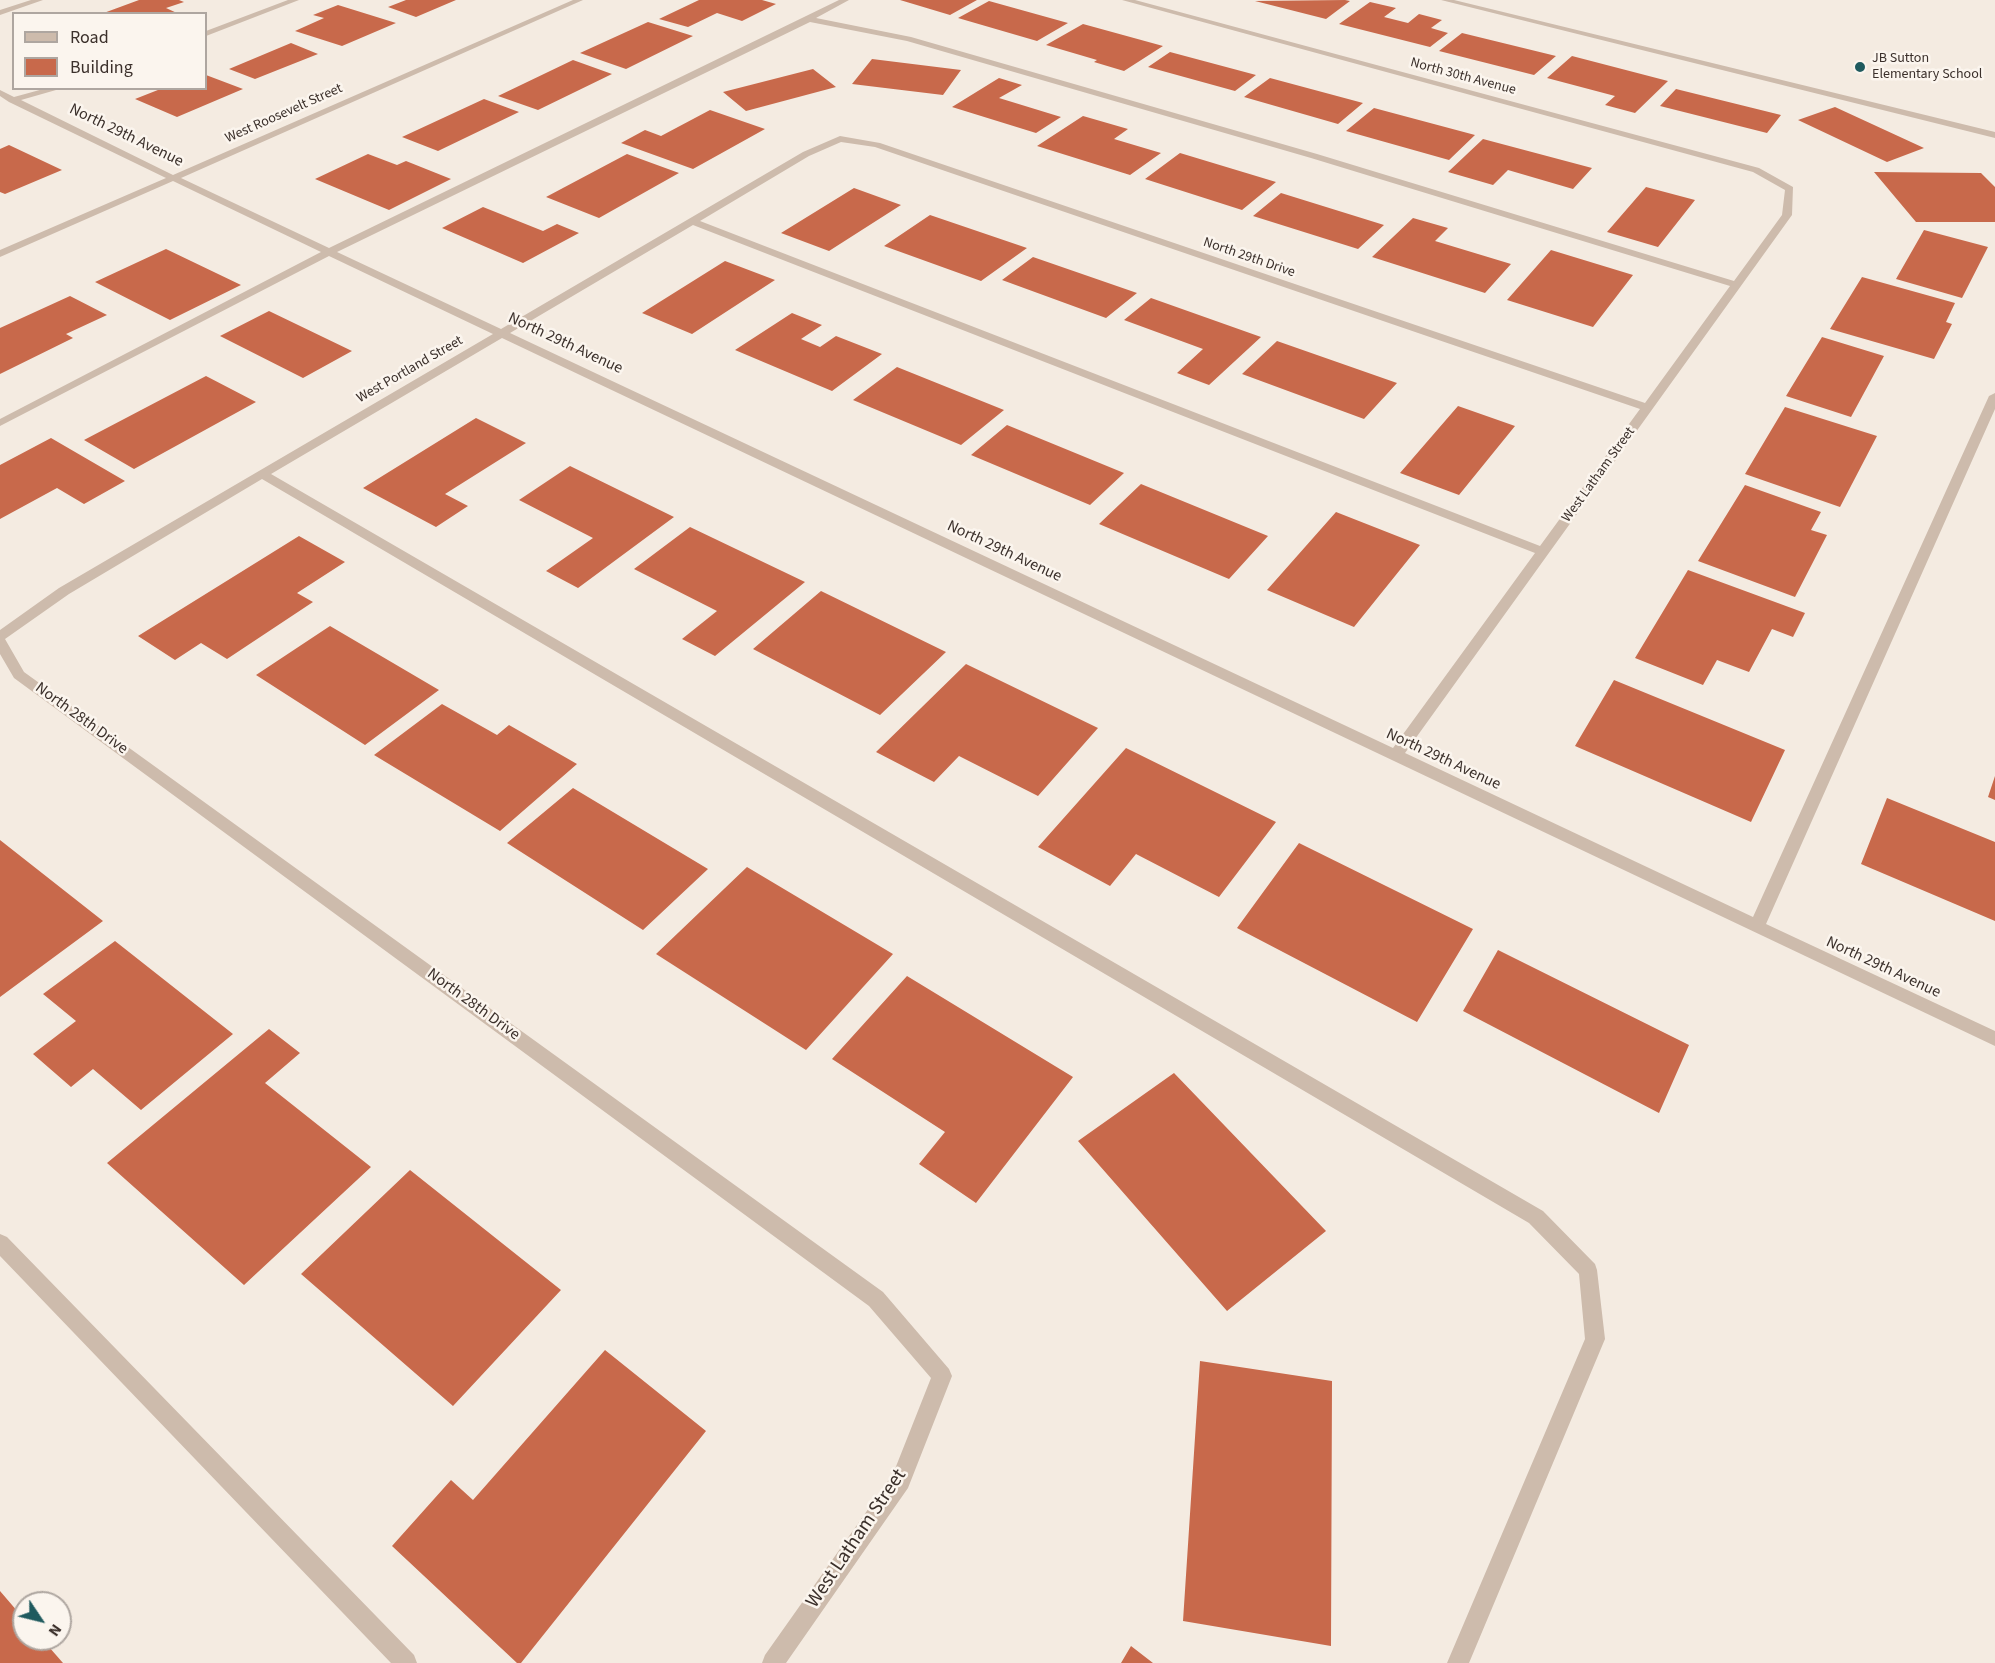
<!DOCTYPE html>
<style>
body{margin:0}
#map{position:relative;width:1995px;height:1663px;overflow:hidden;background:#f4ebe1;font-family:"Source Sans 3",sans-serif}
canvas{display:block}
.legend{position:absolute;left:12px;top:12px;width:195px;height:78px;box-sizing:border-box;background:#fbf5ee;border:2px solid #aea6a0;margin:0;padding:8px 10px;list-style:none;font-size:18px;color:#3b302b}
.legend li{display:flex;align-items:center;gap:12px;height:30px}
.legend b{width:30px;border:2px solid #aea6a0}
.north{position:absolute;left:12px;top:1591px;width:60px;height:60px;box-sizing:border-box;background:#fbf5ee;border:2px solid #aea6a0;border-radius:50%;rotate:125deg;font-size:16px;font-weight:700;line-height:24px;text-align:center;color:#3b302b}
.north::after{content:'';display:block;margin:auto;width:21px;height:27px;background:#1f5a5e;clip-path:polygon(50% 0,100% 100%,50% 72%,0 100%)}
</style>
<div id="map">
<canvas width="1995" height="1663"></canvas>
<ul class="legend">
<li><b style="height:8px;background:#cdbbac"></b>Road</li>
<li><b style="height:16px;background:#c8694b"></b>Building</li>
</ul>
<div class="north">N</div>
</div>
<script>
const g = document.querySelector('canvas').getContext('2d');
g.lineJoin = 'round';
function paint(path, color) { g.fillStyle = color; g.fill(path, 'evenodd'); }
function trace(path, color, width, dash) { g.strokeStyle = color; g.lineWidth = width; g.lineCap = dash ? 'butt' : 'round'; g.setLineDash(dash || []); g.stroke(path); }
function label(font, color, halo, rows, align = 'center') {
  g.font = font + ' "Source Sans 3",sans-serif'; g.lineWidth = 5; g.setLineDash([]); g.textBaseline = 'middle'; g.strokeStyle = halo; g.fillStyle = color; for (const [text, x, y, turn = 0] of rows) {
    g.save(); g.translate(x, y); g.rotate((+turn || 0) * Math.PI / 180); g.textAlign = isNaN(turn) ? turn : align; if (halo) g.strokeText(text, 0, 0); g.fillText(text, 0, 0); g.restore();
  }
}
paint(new Path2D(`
 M139,0H179L184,2L166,8L179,14H101Z
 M406,0H456L416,17L388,7Z
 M699,0H762L776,4L742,21L717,13L688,27L659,19Z
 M900,0H977L950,15Z
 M1345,0L1350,1L1326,19L1255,1Z
 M989,1L1068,23L1037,41L958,18Z
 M1370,2L1396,8L1384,17L1408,23L1419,14L1442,20L1431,28L1448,33L1430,47L1339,24Z
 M338,5L396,23L342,46L295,31L324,18L313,15Z
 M648,22L693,36L626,69L580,53Z
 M1083,24L1163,46L1124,71L1094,62L1097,60L1046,45Z
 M1462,33L1556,56L1534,75L1439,51Z
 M291,43L318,54L255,79L229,69Z
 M1170,52L1256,75L1235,91L1148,67Z
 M1572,56L1668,81L1635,113L1605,105L1615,96L1547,78Z
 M872,59L961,70L943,95L852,84Z
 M573,60L612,74L538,110L498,96Z
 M813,69L836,87L746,111L723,92Z
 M206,75L243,89L177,117L135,99L163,88H206Z
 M999,78L1022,85L999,98L1061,117L1036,133L952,107Z
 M1270,78L1363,103L1338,124L1244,97Z
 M1676,89L1781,115L1767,133L1660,106Z
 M484,99L519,112L438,151L402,137Z
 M1835,107L1924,148L1887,162L1798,120Z
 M1374,108L1475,135L1449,160L1346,131Z
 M710,110L765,129L693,169L621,143L645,130L661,136Z
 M1083,116L1128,129L1114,139L1161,153L1130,175L1037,146Z
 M1483,139L1592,168L1573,189L1508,170L1493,185L1448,172Z
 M9,145L62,170L5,194L0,192V149Z
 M1180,153L1276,182L1242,210L1145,179Z
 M368,154L397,165L406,161L451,179L389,210L315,179Z
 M627,154L679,173L599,218L546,197Z
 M1874,172L1981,173L1995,187V222H1916Z
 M1646,187L1695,200L1658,247L1607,232Z
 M854,188L901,205L829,251L781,233Z
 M1281,193L1384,225L1358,249L1253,216Z
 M483,207L543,231L557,224L579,233L523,263L442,228Z
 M930,215L1027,248L981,281L884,246Z
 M1413,218L1448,228L1435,241L1511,264L1485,293L1372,257Z
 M1924,230L1988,247L1962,298L1896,279Z
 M166,249L241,285L170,320L95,282Z
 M1551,250L1633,275L1593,327L1507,300Z
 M1033,257L1137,293L1106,318L1002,280Z
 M725,261L775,280L692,334L642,313Z
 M1862,277L1955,303L1946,322L1952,324L1934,359L1830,329Z
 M70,296L107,315L66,334L73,338L0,374V328Z
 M1151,298L1261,337L1209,385L1177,373L1203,349L1124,320Z
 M269,311L352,351L303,378L220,336Z
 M792,313L822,325L801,339L820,347L836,336L882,354L832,391L735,350Z
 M1822,337L1884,356L1851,417L1786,396Z
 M1277,341L1397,383L1364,419L1242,374Z
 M897,367L1004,410L961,445L853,400Z
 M206,376L256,402L134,469L84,440Z
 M1458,406L1515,426L1459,495L1400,473Z
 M1785,407L1877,436L1840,507L1745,474Z
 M476,418L526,443L445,494L468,506L436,527L363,488Z
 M1007,425L1124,473L1090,505L971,455Z
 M51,438L125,481L84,504L57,488L0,519V465Z
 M570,466L674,517L578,588L546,571L593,538L519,500Z
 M1141,484L1268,536L1229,579L1099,524Z
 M1745,485L1821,512L1811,530L1827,535L1795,597L1698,561Z
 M1336,512L1420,545L1354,627L1267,590Z
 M690,527L805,582L715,656L682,639L717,611L634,569Z
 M299,536L345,562L297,593L313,602L227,659L201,643L175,660L138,636Z
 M1688,570L1805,613L1793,637L1772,629L1749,672L1717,660L1703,685L1635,658Z
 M821,591L946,652L880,715L753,649Z
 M330,626L439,690L365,745L256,675Z
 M966,664L1098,728L1038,796L959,756L934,782L876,752Z
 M1614,680L1785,750L1751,822L1575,746Z
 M442,704L497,735L509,725L577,764L500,831L374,755Z
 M1126,748L1276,822L1219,897L1136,854L1110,886L1038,847Z
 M1995,776V800L1988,797Z
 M573,788L708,869L643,930L507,843Z
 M1887,798L1995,842V921L1861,864Z
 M0,840L103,921L0,997Z
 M1299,843L1473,929L1417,1022L1237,928Z
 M747,867L893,954L806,1050L656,954Z
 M115,941L233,1034L141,1110L93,1069L71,1087L33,1054L76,1021L43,994Z
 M1498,950L1689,1045L1659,1113L1463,1011Z
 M907,976L1073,1077L976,1203L919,1164L945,1132L832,1059Z
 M269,1029L300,1053L265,1083L371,1167L244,1285L107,1163Z
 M1174,1073L1326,1231L1227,1311L1078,1141Z
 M410,1170L561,1290L453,1406L301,1274Z
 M605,1350L706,1431L521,1663H517L392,1546L451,1480L473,1500Z
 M1200,1361L1332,1381L1331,1646L1183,1621Z
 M0,1591L24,1619V1639H42L63,1663H0Z
 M1131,1646L1153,1663H1121Z`), '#c8694b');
paint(new Path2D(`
 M31,0H43L0,15V10Z
 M288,0H299L206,36V31Z
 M573,0H583L181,178L329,248L839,0H849L816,18L911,37L1317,154L1734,281L1782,215L1785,190L1753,172L1122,0H1135L1759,168L1793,187L1792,215L1405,753L1753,917L1989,396L1995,393V409L1766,924L1995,1031V1046L502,338L271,474L1543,1211L1595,1264L1597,1270L1605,1339L1469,1663H1447L1585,1339L1579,1274L1529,1223L262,479L69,594L5,639L24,672L883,1292L949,1369L952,1376L908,1488L786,1663H762L765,1655L893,1474L931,1378L869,1306L14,678L0,654V630L59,588L493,334L329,256L0,426V419L321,252L173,181L0,257V250L166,178L9,102L0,96V90L14,97L47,88H63L21,100L173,175ZM810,22L907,41L1311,158L1730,286L1645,403L880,143L840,136L803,152L501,329L337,252ZM841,142L875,147L1640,409L1540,546L700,221L809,156ZM693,225L1535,553L1393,748L510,333Z
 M1441,0H1454L1995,132V138Z
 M0,1234L7,1237L414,1655L417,1663H391L0,1256Z`), '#cdbbac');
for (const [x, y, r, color] of [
 [1860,67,6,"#1f5a5e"]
]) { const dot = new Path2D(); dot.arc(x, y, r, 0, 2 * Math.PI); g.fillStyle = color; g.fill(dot); trace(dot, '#fbf5ee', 2); }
label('14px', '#3b302b', '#fbf5ee', [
 ["JB Sutton",1872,59],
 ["Elementary School",1872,75]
], 'left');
label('14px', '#3b302b', '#fbf5ee', [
 ["North 30th Avenue",1463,77,15],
 ["West Roosevelt Street",284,114,-24],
 ["North 29th Drive",1249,258,19],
 ["West Portland Street",410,370,-30],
 ["West Latham Street",1599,475,-54]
]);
label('16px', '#3b302b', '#fbf5ee', [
 ["North 29th Avenue",126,136,26],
 ["North 29th Avenue",565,344,25],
 ["North 29th Avenue",1004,552,25],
 ["North 28th Drive",81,719,36],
 ["North 29th Avenue",1443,760,25],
 ["North 29th Avenue",1883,968,25],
 ["North 28th Drive",473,1005,36]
]);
label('20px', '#3b302b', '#fbf5ee', [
 ["West Latham Street",857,1539,-56]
]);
</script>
